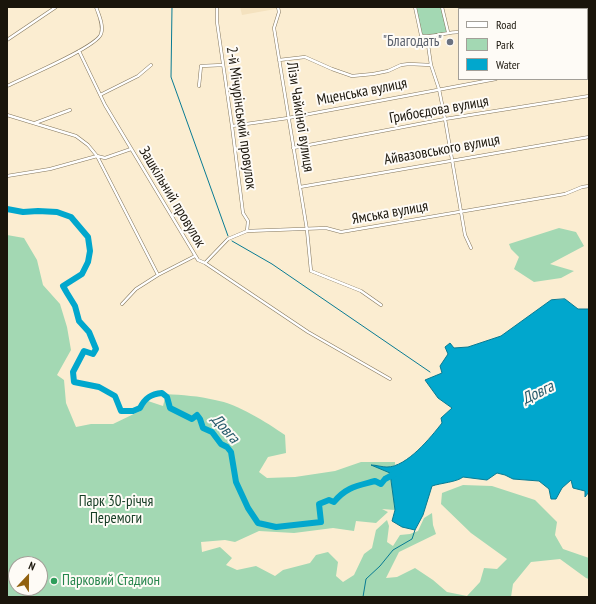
<!DOCTYPE html>
<meta charset="utf-8">
<style>
body{margin:0}
#map{position:relative;width:596px;height:604px;overflow:hidden;background:#fbedd1;font-family:"PT Sans Narrow",sans-serif}
canvas{display:block}
.frame{position:absolute;inset:0;border:8px solid #1a150b;pointer-events:none}
.legend{position:absolute;left:458px;top:8px;width:130px;height:72px;box-sizing:border-box;background:#fefbf6;border:1px solid #a39f98;margin:0;padding:5px 7px;list-style:none;font-size:12px;color:#1a150b}
.legend li{display:flex;align-items:center;gap:8px;height:20px}
.legend b{width:20px;border:1px solid #a39f98}
.north{position:absolute;left:8px;top:556px;width:40px;height:40px;box-sizing:border-box;background:#fefbf6;border:1px solid #a39f98;border-radius:50%;rotate:22deg;font-size:11px;font-weight:700;line-height:16px;text-align:center;color:#1a150b}
.north::after{content:'';display:block;margin:auto;width:14px;height:18px;background:#91610f;clip-path:polygon(50% 0,100% 100%,50% 72%,0 100%)}
</style>
<div id="map">
<canvas width="596" height="604"></canvas>
<div class="frame"></div>
<ul class="legend">
<li><b style="height:5px;background:#fff"></b>Road</li>
<li><b style="height:11px;background:#a3d8b3"></b>Park</li>
<li><b style="height:11px;background:#01a7cd"></b>Water</li>
</ul>
<div class="north">N</div>
</div>
<script>
const g = document.querySelector('canvas').getContext('2d');
g.lineJoin = 'round';
function paint(path, color) { g.fillStyle = color; g.fill(path, 'evenodd'); }
function trace(path, color, width, dash) { g.strokeStyle = color; g.lineWidth = width; g.lineCap = dash ? 'butt' : 'round'; g.setLineDash(dash || []); g.stroke(path); }
function label(font, color, halo, rows, align = 'center') {
  g.font = font + ' "PT Sans Narrow",sans-serif'; g.lineWidth = 4; g.setLineDash([]); g.textBaseline = 'middle'; g.strokeStyle = halo; g.fillStyle = color; for (const [text, x, y, turn = 0] of rows) {
    g.save(); g.translate(x, y); g.rotate((+turn || 0) * Math.PI / 180); g.textAlign = isNaN(turn) ? turn : align; if (halo) g.strokeText(text, 0, 0); g.fillText(text, 0, 0); g.restore();
  }
}
paint(new Path2D(`
 M240,7H281V8L242,15Z`), '#f4e2bf');
paint(new Path2D(`
 M415,7H442L448,32L432,36L421,35Z
 M559,228L576,232L584,246L550,264L574,271L561,278L534,282L514,269L519,257L511,249L509,244Z
 M7,235L24,238L37,260L43,285L60,304L67,327L71,350L57,375L64,380L66,403L76,427L91,424H113L140,411L148,401L163,406L166,394C182,395 199,396 215,400C238,404 266,422 285,435L286,453L268,457L259,472L267,478L295,477L335,471L361,462H395V465L388,467L373,465L390,473L395,510L382,509L388,512L376,523L356,521L354,531L333,528L294,533L259,531L235,542L225,540L201,542L202,552L220,547L232,558L226,565L237,570L256,566L275,576L283,570L310,563L316,555L328,552L338,562L336,576L343,582L354,575L364,554L372,548L376,530L387,520L389,526L387,542L393,546L400,535L410,534L418,531L424,518L432,513L433,525L436,534L399,552L386,578L397,577L415,568L433,580L447,592L467,596L480,582L484,568L497,569L507,559L471,533L441,504L442,493L463,485L492,486L535,500L557,522L555,535L563,549L589,558V579L586,578L560,559L531,562L513,584L511,597H7ZM16,564H40V588H16Z`), '#a3d8b3');
const water = new Path2D(`
 M565,299L578,309H589V492L585,497V491L573,488L571,480L562,488L556,499H551L549,489L539,481L513,479L505,475L497,473L487,480L463,477C457,482 441,483 432,486L423,515L415,530L402,527L392,521L395,510L390,473L371,465C376,465 382,467 387,467C407,467 431,437 442,423L441,418L452,408L438,398L425,380L442,373L440,366L448,354L445,347L450,343L454,348L468,347L501,336L551,300Z`);
paint(water, '#01a7cd');
trace(water, '#087b93', 1);
trace(new Path2D(`
 M172,7L171,77L228,236
 M232,241L272,264L430,372
 M363,597L366,579L380,566L393,550L412,539L415,530`), '#087b93', 1);
trace(new Path2D(`
 M7,209L23,212L38,211L57,212L71,217L88,237L90,251L88,262L82,274L63,286L67,293L75,306L79,321L89,332L96,349L93,354L84,351L73,372L74,382L99,387L115,396L121,411H133L140,408C145,398 151,394 162,393L167,397L170,408L192,419L197,415L200,419L203,428L212,432L221,444L227,447L231,452L236,482L248,508L258,523L276,527L321,522L319,504L329,500L334,502C346,487 357,486 375,481L381,484L385,479L398,472`), '#01a7cd', 6);
const street = new Path2D(`
 M217,7V22L232,126L243,213L248,221L247,231
 M278,7L279,12L274,28L307,230L311,271L361,291L381,305
 M415,7L421,35L427,38L431,65L439,89L445,119L465,235L471,248
 M442,7L448,32
 M576,7V9
 M587,24H589
 M424,36C436,37 447,32 459,32
 M7,40L56,7
 M587,49L589,62
 M79,51L105,105L198,260L205,263L308,332L390,379
 M279,60L305,57L332,69L352,76L373,74L388,71L401,65L409,64L431,65
 M587,64H589
 M7,86C23,78 97,47 101,34C104,26 99,15 96,7
 M199,86L201,66L223,65
 M100,95L138,76L151,65
 M7,115L76,136L88,145L97,156L158,275
 M35,123L70,110
 M232,126L288,118L496,79
 M293,148L445,119L589,96
 M7,176L50,169L97,156L105,158L131,149
 M300,187L589,137
 M205,263L228,239L247,231L326,228L341,232L565,194L582,187L589,186
 M122,304L136,289L158,275L195,256`);
trace(street, '#84775e', 3.5);
trace(street, '#fff', 2.5);
for (const [x, y, r, color] of [
 [450,42,4,"#6b7280"],
 [54,581,4,"#2e9e5b"]
]) { const dot = new Path2D(); dot.arc(x, y, r, 0, 2 * Math.PI); g.fillStyle = color; g.fill(dot); trace(dot, '#fefbf6', 1.5); }
label('15px', '#5b616d', '#fefbf6', [
 ["\"Благодать\"",442,42]
], 'right');
label('15px', '#1a150b', '#fefbf6', [
 ["Мценська вулиця",362,92,-11],
 ["Грибоєдова вулиця",439,110,-10],
 ["Лізи Чайкіної вулиця",300,117,81],
 ["2-й Мічурінський провулок",241,118,82],
 ["Айвазовського вулиця",442,150,-10],
 ["Зашкільний провулок",172,197,59],
 ["Ямська вулиця",390,213,-10]
]);
label('15px', '#153c24', '#fefbf6', [
 ["Парк 30-річчя",116,502],
 ["Перемоги",116,519]
]);
label('15px', '#27864d', '#fefbf6', [
 ["Парковий Стадион",62,581]
], 'left');
label('italic 16px', '#265a6b', '#fefbf6', [
 ["Довга",538,393,-26],
 ["Довга",225,429,48]
]);
</script>
